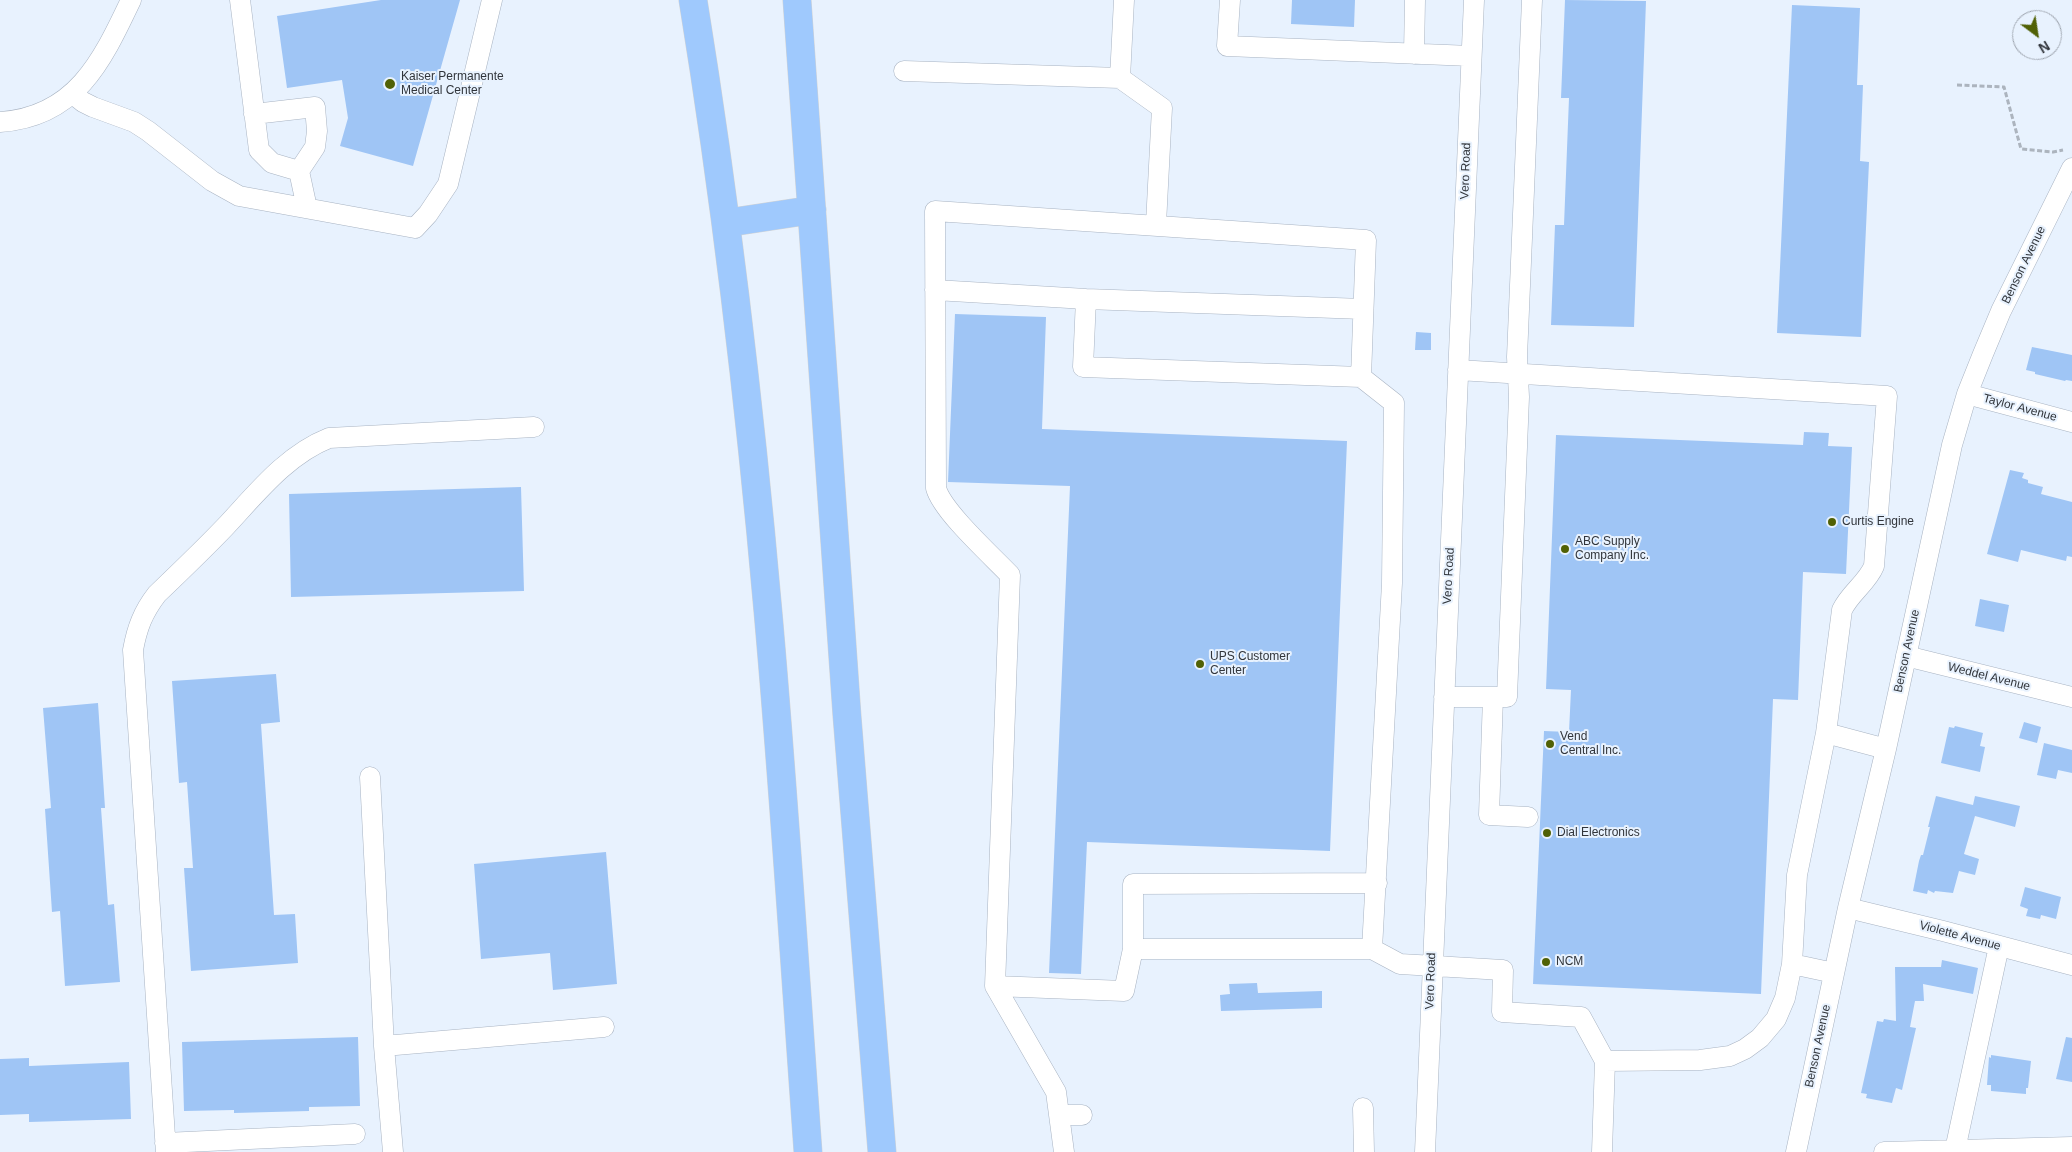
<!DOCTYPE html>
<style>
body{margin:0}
#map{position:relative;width:2072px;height:1152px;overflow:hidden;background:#e8f2fe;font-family:Arial,sans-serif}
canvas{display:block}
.north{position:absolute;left:2012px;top:10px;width:50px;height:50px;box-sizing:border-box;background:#e8f2fe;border:1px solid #9fa6b0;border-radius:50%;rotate:149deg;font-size:14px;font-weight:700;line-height:20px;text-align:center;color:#31353b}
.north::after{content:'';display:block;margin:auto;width:18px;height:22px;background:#516105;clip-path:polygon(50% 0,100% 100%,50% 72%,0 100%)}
</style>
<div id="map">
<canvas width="2072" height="1152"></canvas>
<div class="north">N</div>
</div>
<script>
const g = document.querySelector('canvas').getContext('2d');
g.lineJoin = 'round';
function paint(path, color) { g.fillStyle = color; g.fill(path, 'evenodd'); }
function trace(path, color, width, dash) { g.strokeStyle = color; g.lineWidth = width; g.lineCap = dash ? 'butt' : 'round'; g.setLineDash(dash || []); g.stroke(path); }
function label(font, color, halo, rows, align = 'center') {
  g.font = font + ' Arial,sans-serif'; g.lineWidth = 4; g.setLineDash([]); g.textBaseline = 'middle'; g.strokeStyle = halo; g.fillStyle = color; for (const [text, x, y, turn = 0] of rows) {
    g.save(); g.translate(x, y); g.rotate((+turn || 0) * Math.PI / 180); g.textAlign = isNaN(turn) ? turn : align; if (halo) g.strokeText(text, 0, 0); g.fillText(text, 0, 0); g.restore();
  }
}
paint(new Path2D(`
 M381,0H460L413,166L340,146L348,118L342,80L287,88L277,16Z
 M1292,0H1355L1354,27L1291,24Z
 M1565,0L1646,1L1634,327L1551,325L1555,225H1564L1569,98H1561Z
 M1792,5L1860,8L1857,85H1863L1860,161L1869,162L1861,337L1777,333Z
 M955,314L1046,317L1042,429L1347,441L1330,851L1087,842L1081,974L1049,973L1070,486L948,482Z
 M1416,332L1431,333V350H1415Z
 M2032,347L2072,355V381L2066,380L2065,381L2035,374V372L2026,370Z
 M1804,432L1829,433L1828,446L1852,447L1846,574L1803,572L1798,700L1773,699L1761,994L1533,984L1544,731L1569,732L1571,690L1546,689L1556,435L1803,445Z
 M2010,470L2024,473L2022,478L2028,480V483L2043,487L2041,494L2072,502V557L2067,556L2066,561L2021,550L2018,562L1987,554Z
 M521,487L524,591L291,597L289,494Z
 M1980,599L2009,605L2004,632L1975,626Z
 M276,674L280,722L261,724L274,915L295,914L298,963L191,971L184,868H193L187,782L179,783L172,681Z
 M98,703L105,808H101L108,905L114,904L120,982L65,986L60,911L52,912L45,809L51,808L43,708Z
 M2024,722L2041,727L2037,743L2019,738Z
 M1955,726L1983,733L1980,746L1985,747L1980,772L1941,763L1949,727L1954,728Z
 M2044,743L2072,750V773L2058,770L2056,779L2037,775Z
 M1936,796L1973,805L1975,796L2020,806L2015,827L1975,816L1964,854L1979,859L1975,875L1959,871L1953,893L1935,891L1934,893L1928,890L1927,894L1913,891L1919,861L1921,855H1923L1930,827H1928Z
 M606,852L617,984L553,990L550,953L481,959L474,864Z
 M2025,887L2061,897L2056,919L2041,915L2040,919L2026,916L2028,909L2020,906Z
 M1942,960L1978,968L1973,994L1923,984L1924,1001H1915L1910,1027L1916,1028L1902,1090L1896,1088L1892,1103L1866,1098L1867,1094L1861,1093L1877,1021L1883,1022L1884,1019L1896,1021L1895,967H1941Z
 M1257,983L1258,993L1322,991V1008L1221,1011L1220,995L1230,994L1229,984Z
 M358,1037L360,1106L309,1107V1111L234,1113V1110L184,1111L182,1042Z
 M2066,1037L2072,1038V1082L2056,1079Z
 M1991,1055L2031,1061L2028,1088H2026V1094L1991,1091V1085H1987L1989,1057L1991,1058Z
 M29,1058V1066L129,1062L131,1119L29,1122V1114L0,1115V1059Z`), '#9fc5f5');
const minor = new Path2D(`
 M240,0L259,150L272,163L299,171L307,208
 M1124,0L1120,78L1162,108L1156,224
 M1230,0L1227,46L1471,56
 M1414,54L1415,0
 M904,71L1120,78
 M73,94L83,102L93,107L134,122L148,131L212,181L239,196L415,228L428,214L448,184L492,0
 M254,114L315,107L317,131L315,147L299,171
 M0,122C76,117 102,61 131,0
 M935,290L1086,299L1363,309
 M1086,299L1083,367L1361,377
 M1458,370L1887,396L1874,566C1867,583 1850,593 1842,610L1826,733
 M1967,394L2072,422
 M1906,656L2072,697
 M1444,697H1507L1519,397L1517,357L1532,0
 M1493,697L1489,815L1528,817
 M370,777L384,1046L393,1152
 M1848,908L1943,931L2072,965
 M1133,949V884L1377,883
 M1834,973L1792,964L1797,875L1826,733L1886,749
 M995,986L1124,991L1133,949H1372
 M384,1046L604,1027
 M1363,1108L1364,1152
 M1060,1115H1082
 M165,1143L355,1134
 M1955,1150L1999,946
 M166,1152L133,650C137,628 143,612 157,594C180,572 203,550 225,527C256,494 286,455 329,438L534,427
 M1064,1152L1056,1092L995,986L1010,575C992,556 942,511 936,488L935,211L1366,240L1361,377L1394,403L1392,583L1372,949L1400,964L1503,970L1502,1012L1581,1017L1605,1061
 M1425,1152L1474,0
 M1602,1152L1605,1061L1700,1060L1730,1056L1745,1049L1760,1038L1776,1019L1785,998L1792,964
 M1796,1152L1848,908L1886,749L1952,445L1967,394L1983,354L2001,311L2072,168
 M1884,1152L2072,1147`);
const highway = new Path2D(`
 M693,0C726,203 750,407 768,612C784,792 795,972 808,1152
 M797,0L847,716L882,1152
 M726,223L812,210`);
trace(minor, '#a8b3c2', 21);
trace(highway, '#d2d3d4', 29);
trace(new Path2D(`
 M1957,85L2004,87L2021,149L2053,152L2063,150`), '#acb4be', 3, [5, 2.5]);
trace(minor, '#fff', 20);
trace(highway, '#9fc9fd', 28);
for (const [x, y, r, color] of [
 [390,84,6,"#516105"],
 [1832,522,5,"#516105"],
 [1565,549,5,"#516105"],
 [1200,664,5,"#516105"],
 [1550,744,5,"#516105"],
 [1547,833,5,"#516105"],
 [1546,962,5,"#516105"]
]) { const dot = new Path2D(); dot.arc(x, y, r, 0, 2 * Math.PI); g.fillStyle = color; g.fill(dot); trace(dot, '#e8f2fe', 2); }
label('12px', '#31353b', '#e8f2fe', [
 ["Kaiser Permanente",401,77],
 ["Medical Center",401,91],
 ["Curtis Engine",1842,522],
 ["ABC Supply",1575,542],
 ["Company Inc.",1575,556],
 ["UPS Customer",1210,657],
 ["Center",1210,671],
 ["Vend",1560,737],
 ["Central Inc.",1560,751],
 ["Dial Electronics",1557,833],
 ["NCM",1556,962]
], 'left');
label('12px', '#31353b', '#e8f2fe', [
 ["Vero Road",1466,171,-88],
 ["Benson Avenue",2024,265,-64],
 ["Taylor Avenue",2020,408,15],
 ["Vero Road",1449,576,-87],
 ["Benson Avenue",1907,651,-78],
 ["Weddel Avenue",1989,677,14],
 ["Violette Avenue",1960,936,15],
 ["Vero Road",1431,981,-88],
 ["Benson Avenue",1818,1046,-78]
]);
</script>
